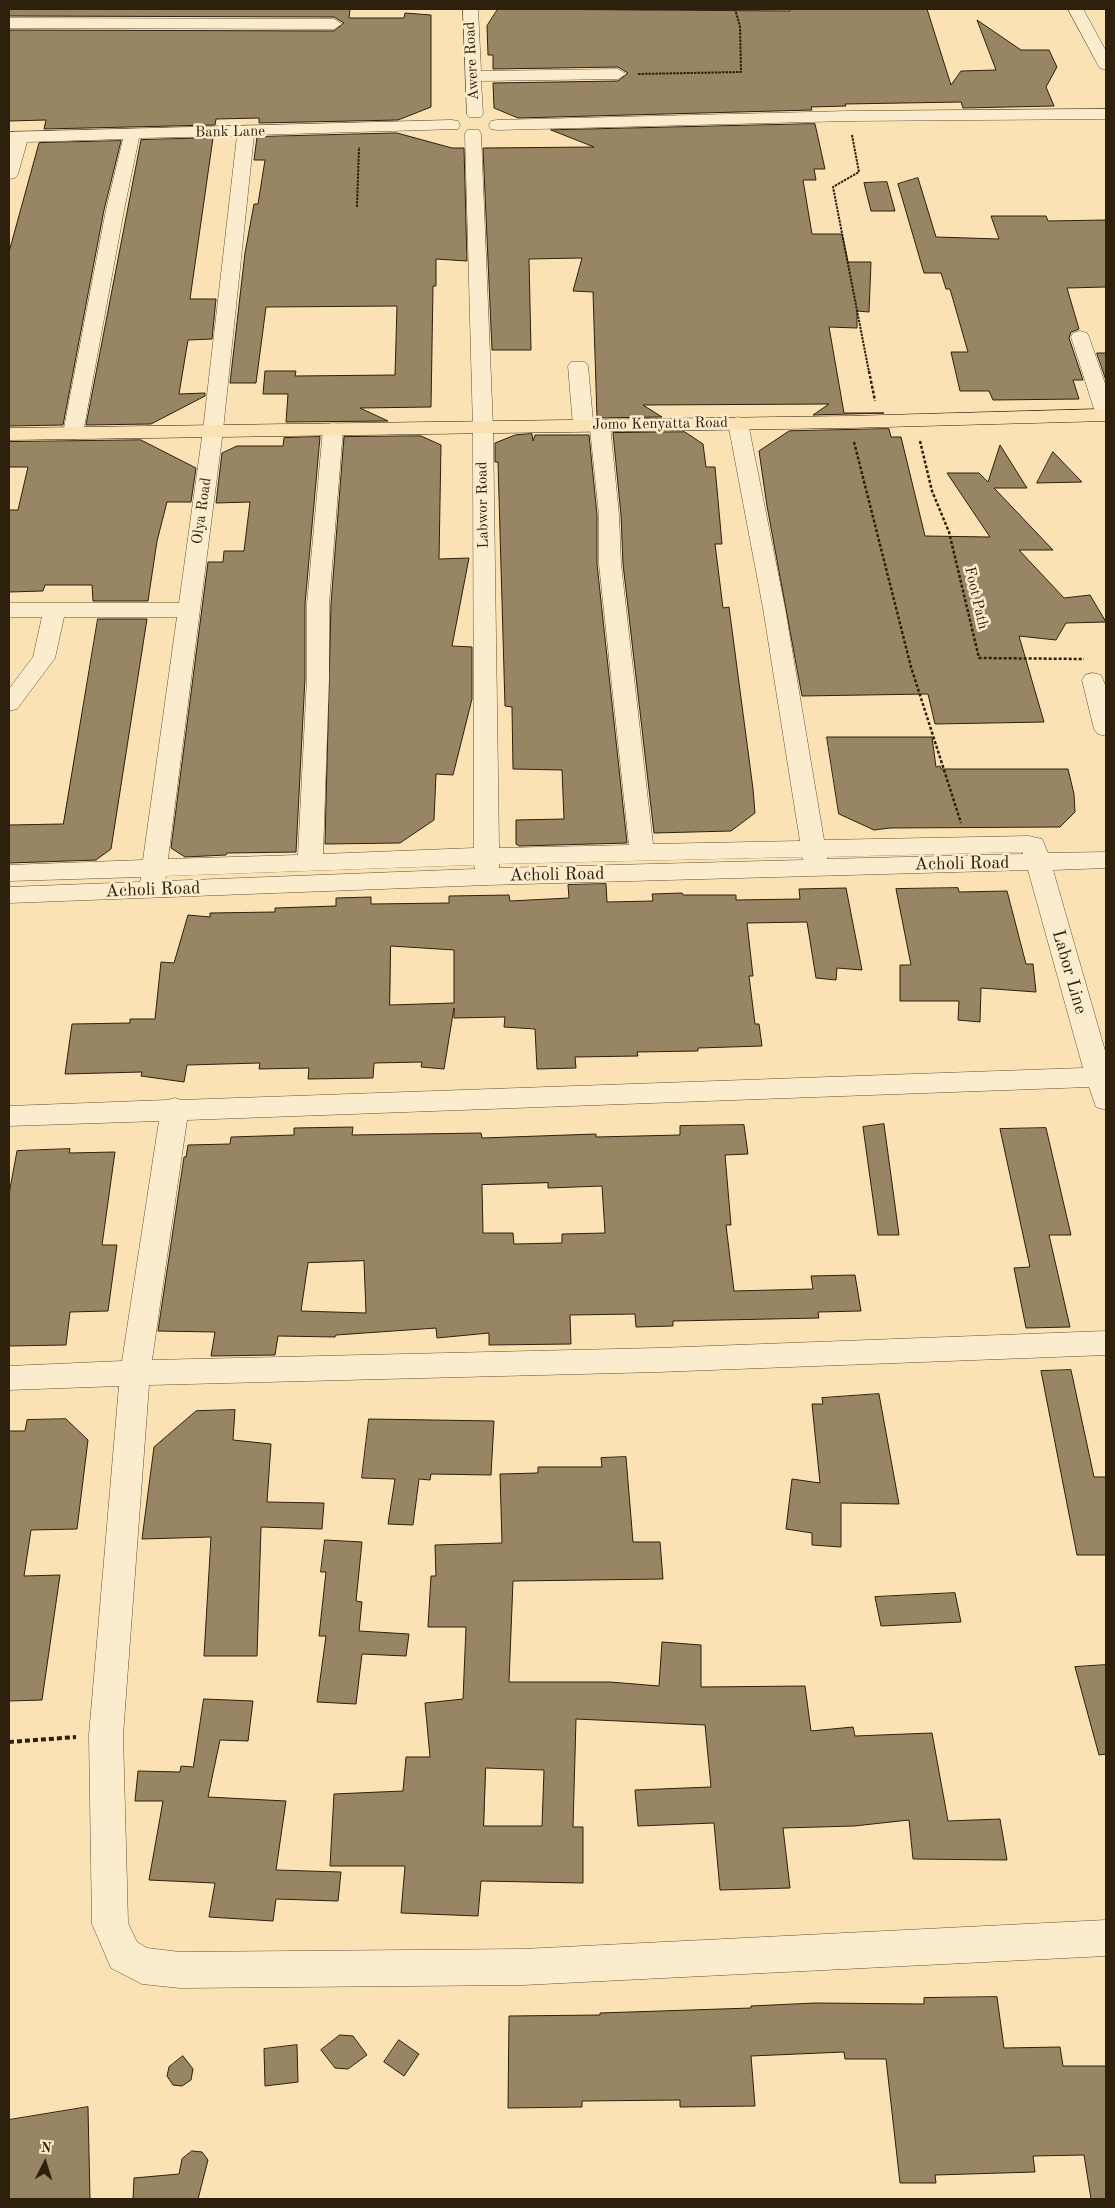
<!DOCTYPE html>
<style>
body{margin:0}
#map{position:relative;width:1115px;height:2208px;overflow:hidden;background:#fbe2b4;font-family:"Old Standard TT",serif}
canvas{display:block}
.frame{position:absolute;inset:0;border:10px solid #2d200d;pointer-events:none}
.north{position:absolute;left:20px;top:2138px;width:50px;height:50px;-webkit-text-stroke:4px #fcecce;paint-order:stroke;rotate:5deg;font-size:14px;font-weight:700;line-height:20px;text-align:center;color:#2d200d}
.north::after{content:'';display:block;margin:auto;width:18px;height:22px;background:#2d200d;clip-path:polygon(50% 0,100% 100%,50% 72%,0 100%)}
</style>
<div id="map">
<canvas width="1115" height="2208"></canvas>
<div class="frame"></div>
<div class="north">N</div>
</div>
<script>
const g = document.querySelector('canvas').getContext('2d');
g.lineJoin = 'round';
function paint(path, color) { g.fillStyle = color; g.fill(path, 'evenodd'); }
function trace(path, color, width, dash) { g.strokeStyle = color; g.lineWidth = width; g.lineCap = dash ? 'butt' : 'round'; g.setLineDash(dash || []); g.stroke(path); }
function label(font, color, halo, rows, align = 'center') {
  g.font = font + ' "Old Standard TT",serif'; g.lineWidth = 5; g.setLineDash([]); g.textBaseline = 'middle'; g.strokeStyle = halo; g.fillStyle = color; for (const [text, x, y, turn = 0] of rows) {
    g.save(); g.translate(x, y); g.rotate((+turn || 0) * Math.PI / 180); g.textAlign = isNaN(turn) ? turn : align; if (halo) g.strokeText(text, 0, 0); g.fillText(text, 0, 0); g.restore();
  }
}
const building = new Path2D(`
 M9,9H350L349,18H404L405,13L431,15V107L398,120L259,123V118L216,119L215,125L44,129L46,120L9,121V30L334,31L344,23L334,17L9,16Z
 M498,9L790,11V9H927L951,85L961,71L996,70L977,20L1021,50H1049L1057,67L1046,87L1054,106L963,108L961,102L845,104L846,106L811,107L812,110L518,118L494,108L493,83L618,81L628,73L618,67L493,69V55H488L487,26Z
 M815,124L825,169H814L816,180H803L812,234H842L848,262H871L869,312L857,311V328L829,327L844,413H884L813,415L829,404L643,405L662,417L597,418L593,292L573,291L582,258L529,259L531,350H492L483,148L594,147L551,130Z
 M397,133L452,148H464L467,261L436,259V286H433L431,407L360,408L388,421L286,422L288,394H263L265,371H296L295,376L395,375L397,306L266,307L256,383H230L245,253L254,204H258L265,160H254L257,137Z
 M213,138L190,299H216L212,339L188,340L179,394L205,393V396L151,424L86,425L141,140Z
 M121,141L104,210L63,425L9,426V252L39,143Z
 M918,178L936,237L999,239L991,216H1046L1048,221L1106,220V287L1067,288L1079,329L1071,332L1069,338L1083,380H1073L1079,399L993,400L989,391H960L951,352H968L950,289H946L941,273H924L898,184Z
 M887,182L895,211H871L864,183Z
 M1097,353H1106V380Z
 M889,429L891,437H901L925,536L990,537L947,473H979L988,482L1000,445L1027,488H994L1053,550H1019L1064,598L1090,595L1106,622L1066,623L1056,640L1019,636L1044,722L935,724L928,694L802,696L767,506L759,451L789,431Z
 M685,432L703,444L706,467H715L722,544H715L723,608L729,607L753,789L755,813L731,831L654,833L623,564L621,515L613,433Z
 M532,434L533,441L535,435H589L597,515V564L627,843L519,846L516,844V820L564,819L562,770L513,769L512,707L505,706L498,462H495V443L515,435Z
 M421,436L441,445L439,559L469,558L452,646L472,647V699L453,775L436,774L434,820L400,843L325,844L331,604L344,437Z
 M320,437L305,604V678L296,852L227,853L226,855L185,857L171,848L208,562H223L224,551H244L250,502L216,503L222,453L237,446H283L284,438Z
 M141,440L196,468L191,502H167L157,541L148,601H93L92,585H45L43,591L9,592V510H18L28,467H9V442Z
 M1053,452L1082,482L1037,483Z
 M98,619H147L111,849L96,860L9,863V825L63,824Z
 M827,737H932L936,767L940,766L941,769H1068L1074,794L1075,812L1060,827L890,828L874,830L839,814Z
 M606,884L607,902L653,901L652,894L682,893L683,895H736V900L800,899L799,889L846,888L862,970L837,968L836,980L816,978L807,922L747,923L753,976H749L755,1024H759L762,1046L698,1048V1051L637,1052L638,1056L575,1057L576,1068L537,1069L535,1029L504,1027L505,1017L454,1018V1008L444,1069L421,1067L422,1062L374,1063L373,1078L308,1079L309,1068L259,1069L260,1063L187,1065L184,1082L141,1076L142,1072L65,1074L72,1024L130,1023V1019H155L161,962L174,963L188,915L210,917V913L275,912V908L336,906V898L371,897V904L449,903V896L509,895L510,901L569,898L568,885ZM391,946L454,950V1003L390,1005Z
 M958,888L959,892L1007,891L1026,964H1033L1036,992L981,988L980,1022L958,1020L959,1001H900V965H911L896,889Z
 M884,1124L899,1235H878L863,1127Z
 M744,1125L748,1154L725,1155L731,1225H726L734,1291L813,1289L811,1276L855,1275L861,1311L818,1312L819,1318L673,1321V1326L636,1327L635,1314L570,1315L571,1344L489,1345V1333L437,1338L436,1328L336,1335L335,1337L278,1336L275,1355L211,1356L215,1332L158,1331L184,1157H186L188,1145L230,1144L231,1137L294,1135V1128L353,1127L352,1135L481,1133L482,1138L596,1134V1137L680,1135V1126ZM548,1183V1188L602,1186L605,1233L562,1234V1243L514,1244L513,1233H483L482,1185ZM364,1261L366,1313L301,1311L308,1263Z
 M1046,1128L1071,1235H1049L1070,1327L1026,1328L1014,1268L1030,1267L1000,1129Z
 M70,1149L69,1153L115,1152L102,1245H117L108,1311L70,1312L66,1345L9,1346V1194L17,1151Z
 M1071,1370L1094,1477H1106V1555H1077L1041,1371Z
 M879,1394L899,1504L841,1503V1547L812,1545V1533L786,1529L792,1479L820,1483L812,1404H823L822,1398Z
 M235,1410L233,1440L271,1444L267,1502L324,1503L322,1529L261,1527L257,1656H204L211,1537L142,1539L154,1447L196,1411Z
 M66,1419L88,1440L77,1529L31,1530L24,1576L60,1575L42,1700L9,1701V1431H25L27,1420Z
 M369,1419L494,1421L491,1475L431,1474L430,1480L419,1479L413,1525L388,1524L395,1479L362,1478Z
 M626,1457L633,1542H660L663,1579L513,1581L509,1682H610L659,1686L662,1642L701,1645V1687L805,1686L811,1731L853,1727L855,1736L932,1733L948,1821L1000,1819L1007,1860L913,1859L909,1820L854,1826L783,1828L790,1888L720,1890L714,1823L638,1826L635,1790L711,1787L705,1725L576,1719L573,1827H583V1883L481,1881L478,1916L401,1913L405,1866H330L334,1794L403,1791L406,1757H430L425,1703L463,1699L466,1627H428L431,1576H436L435,1545L502,1543L500,1474L538,1473V1467H602L601,1458ZM486,1768L544,1770L542,1826H484Z
 M325,1540L362,1542L356,1601L362,1602L359,1631L409,1634L406,1656L362,1654L356,1704L317,1702L326,1636H319L326,1572H321Z
 M955,1593L961,1622L881,1626L875,1597Z
 M1106,1665V1754L1099,1755L1075,1667Z
 M204,1699L253,1701L248,1741L220,1740L208,1797L286,1801L276,1870L341,1872L338,1901L276,1899L273,1921L209,1917L215,1883L149,1880L163,1801H135L138,1771L180,1772L181,1766L193,1767Z
 M997,1997L1004,2048L1060,2047L1063,2066H1106V2199H1091L1084,2155L1033,2156L1035,2172L935,2175L936,2183H900L886,2059H845L844,2052L751,2056L755,2106L680,2107V2100L582,2101V2107L508,2108L509,2016L600,2015V2013L751,2008V2006L815,2003L924,2004V1998Z
 M340,2035L353,2036L367,2055L348,2069L335,2068L321,2050Z
 M399,2040L419,2054L404,2076L384,2062Z
 M297,2045L298,2082L265,2086L264,2049Z
 M183,2056L193,2069L191,2080L182,2086L173,2085L167,2076L169,2067Z
 M88,2107L90,2199H9V2120Z
 M192,2151L202,2152L208,2160L198,2199H133L134,2178L179,2174L182,2159Z`);
paint(building, '#988564');
trace(building, '#2d200d', 1);
const minor = new Path2D(`
 M463,9H478L481,71L618,69L626,74L618,79L481,81L483,114L481,117H469L467,114Z
 M1068,9H1083L1106,51V70L1100,68L1098,65Z
 M9,18L334,19L342,24L334,29L9,28Z
 M1106,109V119L849,121L497,130L491,129L489,125L491,121L497,120L849,111Z
 M452,120L458,121L460,125L458,129L254,135L223,430L168,859L298,855L307,678V604L323,429L326,425L333,423L340,425L343,429L329,604V678L323,854L474,848L473,428L465,134L467,130H479L481,134L493,428L499,848L629,845L599,564V515L590,429L583,431L576,429L573,425L568,366L571,362H585L588,366L593,421L600,419L607,421L610,425L619,515L621,564L653,844L800,841L763,608L728,423L731,419L738,417L745,419L748,423L785,608L824,840L1029,836L1042,839L1048,853L1106,852V868L1053,870L1106,1054V1110L1096,1107L1089,1087L187,1120L152,1360L658,1348L1106,1331V1355L658,1372L149,1385L123,1735L128,1923L137,1942L147,1948L180,1952L523,1949L1106,1920V1956L523,1985L180,1988L142,1984L111,1968L92,1924L89,1735L119,1386L9,1390V1366L122,1361L159,1121L9,1126V1106L167,1100L175,1098L181,1100L1083,1068L1028,870L487,885L9,903V887L140,882L141,877L9,881V865L143,860L177,617H64L55,658L17,709L9,711V689L33,657L42,617H9V603H179L203,430L237,136L139,138L124,210L83,433L80,437L73,439L66,437L63,433L106,210L123,139L27,142L18,174L15,178L9,179V132ZM1023,852V854L827,859V857ZM802,857L803,860L499,868V864ZM474,865L475,869L165,881L166,876Z
 M1080,331L1087,333L1089,337L1106,386V421L1099,419L1096,415L1071,337L1073,333Z
 M1093,673L1101,675L1106,687V736L1098,734L1094,729L1082,680L1085,675Z`);
const major = new Path2D(`
 M1106,409V421L849,428L9,440V428L849,416Z`);
trace(minor, '#605037', 1);
trace(major, '#2d200d', 1);
trace(new Path2D(`
 M638,74L741,72L740,26L735,9
 M852,135L859,172L833,187L869,372
 M357,207L359,147`), '#2d200d', 2, [2.5, 1]);
trace(new Path2D(`
 M869,371L875,401
 M920,441L932,491L949,532L979,658L1084,659
 M854,442L911,667L961,823`), '#2d200d', 2.5, [3, 2]);
trace(new Path2D(`
 M9,1742L76,1737`), '#2d200d', 4, [5, 3]);
paint(minor, '#fcecce');
paint(major, '#fbe2b4');
label('15px', '#2d200d', '#fcecce', [
 ["Awere Road",472,61,-93],
 ["Bank Lane",230,132,-1],
 ["Jomo Kenyatta Road",660,424,-1],
 ["Labwor Road",483,505,-91],
 ["Olya Road",202,511,-82],
 ["Foot Path",976,598,77]
]);
label('18px', '#2d200d', '#fcecce', [
 ["Acholi Road",962,864,-1],
 ["Acholi Road",557,875,-1],
 ["Acholi Road",153,890,-2],
 ["Labor Line",1069,972,74]
]);
</script>
